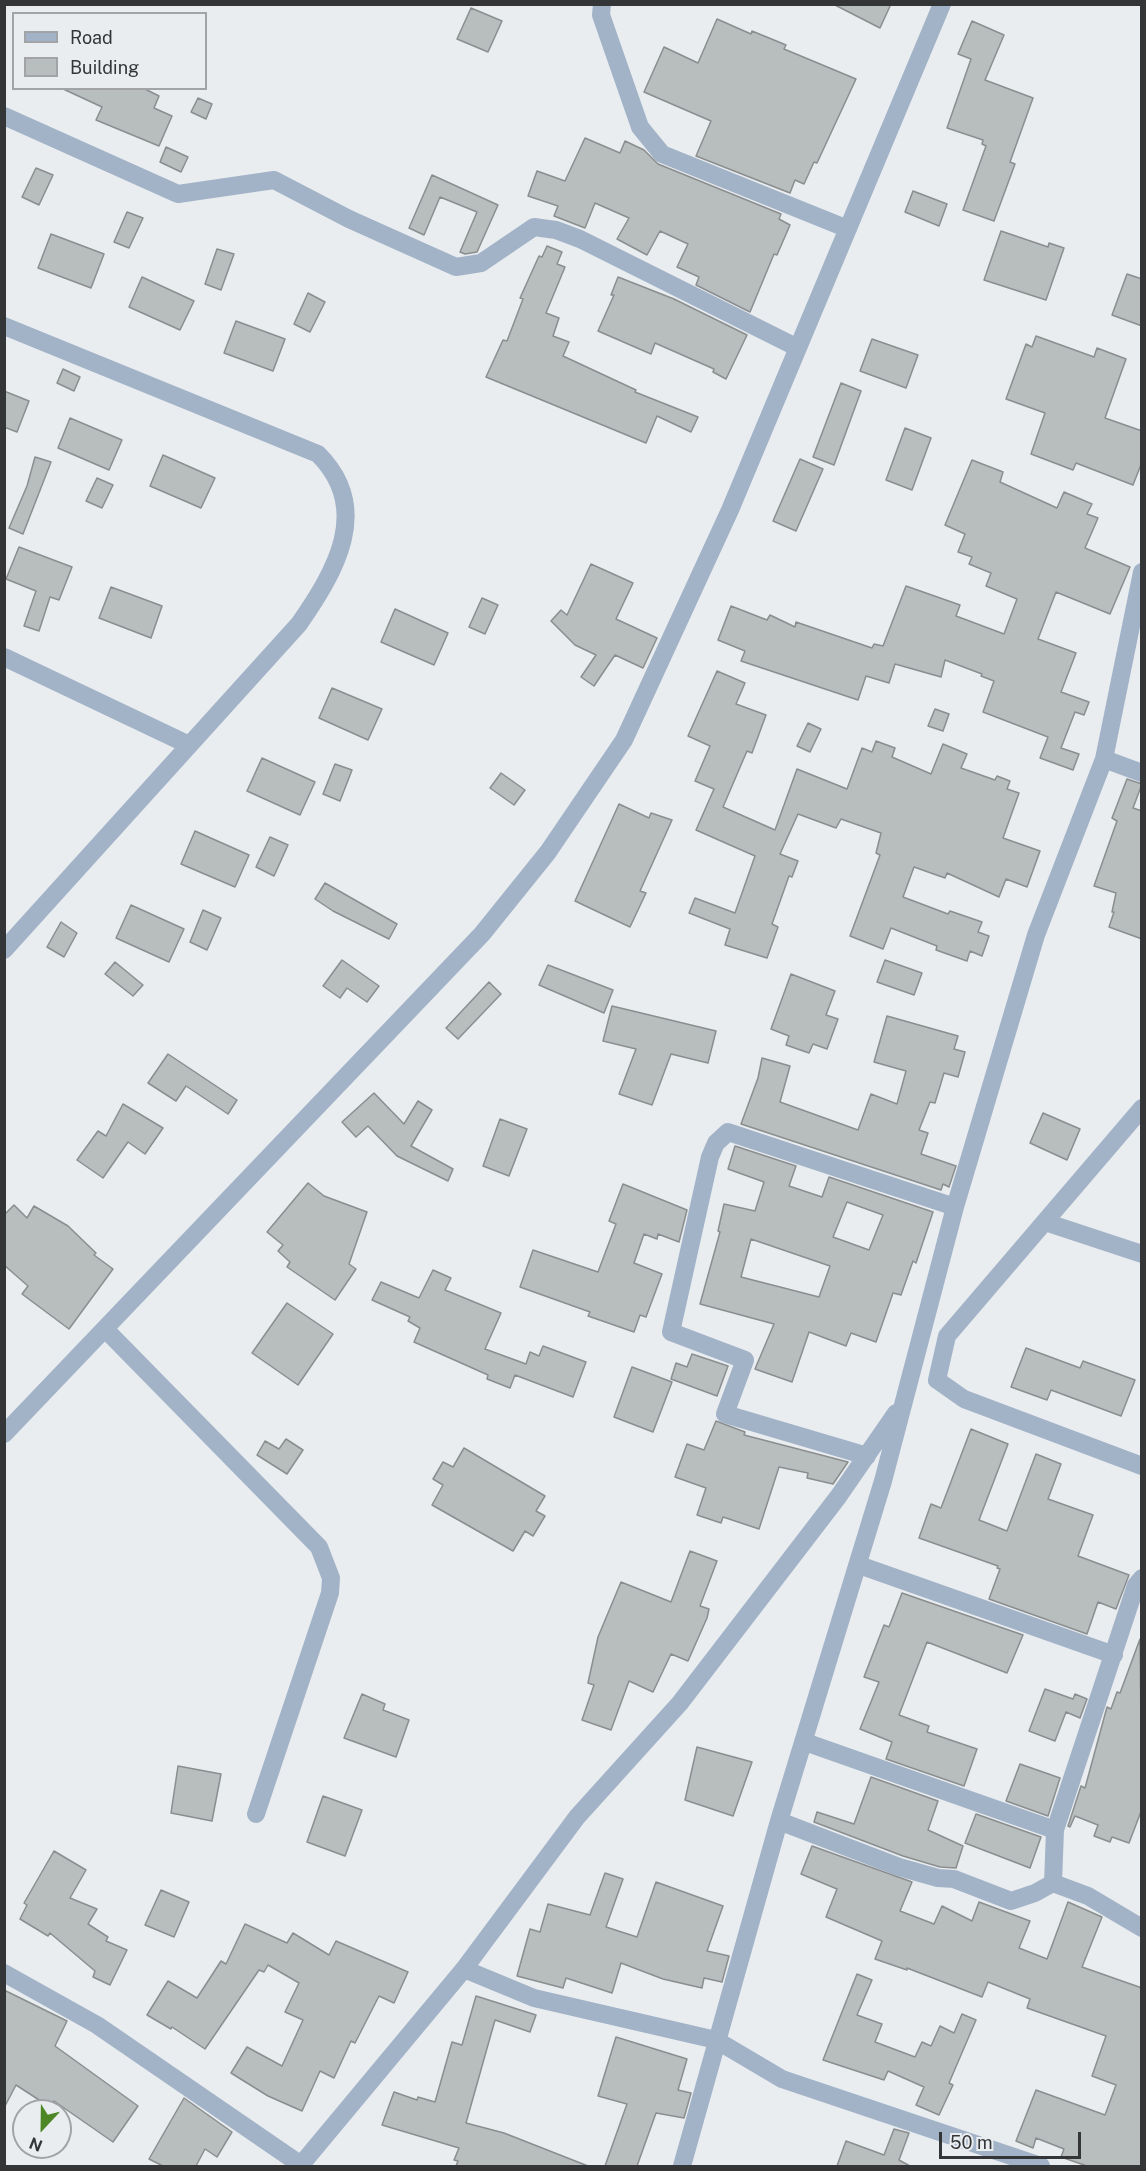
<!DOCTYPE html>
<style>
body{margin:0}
#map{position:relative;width:1146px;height:2171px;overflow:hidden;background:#eaedf0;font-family:"Public Sans",sans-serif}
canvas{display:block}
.frame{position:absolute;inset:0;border:6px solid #343536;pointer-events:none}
.legend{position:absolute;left:12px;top:12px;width:195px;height:78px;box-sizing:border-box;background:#eaedf0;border:2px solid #a1a3a6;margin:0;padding:8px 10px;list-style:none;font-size:18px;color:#343536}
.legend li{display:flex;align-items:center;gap:12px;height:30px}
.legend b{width:30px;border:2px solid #a1a3a6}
.north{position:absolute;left:12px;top:2099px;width:60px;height:60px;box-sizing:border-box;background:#eaedf0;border:2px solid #a1a3a6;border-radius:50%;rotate:202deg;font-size:16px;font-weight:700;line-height:24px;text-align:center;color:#343536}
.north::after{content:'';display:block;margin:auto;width:21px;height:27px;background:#4d8725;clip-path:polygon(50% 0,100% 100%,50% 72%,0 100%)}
.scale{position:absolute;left:939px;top:2132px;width:142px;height:27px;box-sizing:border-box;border:3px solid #343536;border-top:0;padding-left:8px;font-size:18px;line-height:21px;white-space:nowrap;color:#343536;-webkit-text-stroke:4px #eaedf0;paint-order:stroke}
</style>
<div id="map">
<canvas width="1146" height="2171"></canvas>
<div class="frame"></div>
<ul class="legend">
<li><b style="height:8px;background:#a2b3c8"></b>Road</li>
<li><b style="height:16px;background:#b8bdbe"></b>Building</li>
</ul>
<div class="north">N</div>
<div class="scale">50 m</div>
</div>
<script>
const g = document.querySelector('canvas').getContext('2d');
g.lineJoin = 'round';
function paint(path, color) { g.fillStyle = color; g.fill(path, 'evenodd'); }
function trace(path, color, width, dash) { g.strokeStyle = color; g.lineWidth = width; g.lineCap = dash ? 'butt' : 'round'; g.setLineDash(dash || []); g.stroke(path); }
const building = new Path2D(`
 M833,4H891L880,28Z
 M471,8L502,21L488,52L457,39Z
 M717,19L751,34L752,31L786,45L784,49L856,79L817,163L814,162L804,184L795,180L790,193L696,156L711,121L644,92L664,47L698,63Z
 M972,21L1004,35L985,80L1033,98L1010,162L1015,164L994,221L963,210L986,146L982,144L983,140L947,128L971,59L958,54Z
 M61,88H143L159,96L154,108L172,116L159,146L96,120L102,107Z
 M198,98L212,104L206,119L191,112Z
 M585,138L620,153L625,141L644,150L658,164L781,214L779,219L790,225L777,255L774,254L750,312L696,285L699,277L677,267L688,244L660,231L647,255L617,239L629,218L595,203L585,228L554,216L558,206L528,196L537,171L565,181Z
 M166,147L188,157L181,172L160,162Z
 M36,168L53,175L39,205L22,197Z
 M432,175L498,205L477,252L465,254L460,252L477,212L440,197L424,235L409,228Z
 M913,191L947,204L939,226L905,212Z
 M127,212L143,218L129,248L114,242Z
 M1001,231L1048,247L1049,243L1064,248L1046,300L984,280Z
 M51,234L104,254L91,288L38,268Z
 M547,246L562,252L557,264L565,267L546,313L559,318L553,336L569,342L563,356L636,390L635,392L698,417L691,432L657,416L646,443L486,377L503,340L507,341L523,299L520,298L539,256L542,257Z
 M217,249L234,254L221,290L205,284Z
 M1127,274L1142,279V326L1112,315Z
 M142,277L194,301L180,330L129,307Z
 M618,277L674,299L747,335L726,379L713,372L714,369L655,343L651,354L598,331L614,295H611Z
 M308,293L325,302L310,332L294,324Z
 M236,321L285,339L273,371L224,353Z
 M1036,336L1094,357L1097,348L1126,359L1105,418L1142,431V462L1133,485L1076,463L1073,470L1031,454L1045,413L1006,399L1026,344L1032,347Z
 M872,339L918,355L906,388L860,371Z
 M63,369L80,377L74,391L57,383Z
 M841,383L861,391L834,465L813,457Z
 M4,391L29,401L17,432L4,427Z
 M70,418L122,440L109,470L58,448Z
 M905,428L931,438L912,490L886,480Z
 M163,455L215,478L201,508L150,486Z
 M35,457L51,462L23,534L9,528L27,486Z
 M800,459L823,469L796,531L773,521Z
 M972,460L1003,472L1000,482L1057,508L1064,492L1092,504L1087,514L1098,518L1085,548L1130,567L1110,614L1056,592L1038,639L1076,653L1061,692L1089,702L1084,715L1075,712L1061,748L1079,754L1073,770L1040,758L1048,737L983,712L994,681L981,676L982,674L945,660L941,677L895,664L889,683L866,676L858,700L741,661L745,651L718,640L731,606L767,620L770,615L795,627L796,622L872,648L874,644L883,646L906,586L960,605L956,616L1004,634L1017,599L986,586L991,573L969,564L972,557L958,552L965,534L945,525Z
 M97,478L113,485L102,508L86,501Z
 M19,547L72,567L59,600L50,597L39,631L24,626L36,591L6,579Z
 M591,564L633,583L616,619L657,638L643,668L615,655L594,686L581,677L596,655L575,645L551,621L561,610L567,615Z
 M111,587L162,606L151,638L99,618Z
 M482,598L498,605L485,634L469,627Z
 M395,609L448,633L434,665L381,642Z
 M717,671L745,683L736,704L766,715L752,753L747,751L723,807L775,830L797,769L847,789L862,748L872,752L876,741L895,748L892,757L931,774L943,744L967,754L961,768L995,780L997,776L1010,781L1007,789L1019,793L1003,838L1040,851L1027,887L1006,879L999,897L947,873L945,878L914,867L903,897L948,914L950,911L982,922L978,932L989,936L982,956L970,951L967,961L936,950L937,946L891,928L883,949L850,936L880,855L876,853L881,833L841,819L836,828L798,814L780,854L798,861L792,877L789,876L772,924L778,927L767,958L725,945L730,929L689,913L695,898L735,913L755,856L696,830L714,789L695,781L710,746L688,736Z
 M332,688L382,709L368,740L319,718Z
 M935,709L949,714L943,731L928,726Z
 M808,723L821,729L810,752L797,746Z
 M262,758L315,782L300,815L247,791Z
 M335,764L352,770L340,801L323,794Z
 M501,773L525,790L514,805L490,788Z
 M1127,779L1142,784L1133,808L1142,811V939L1109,927L1114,912H1112L1116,893L1094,886L1117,821L1112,818Z
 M619,804L649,818L651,813L672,820L640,891L646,893L630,927L575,901Z
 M195,831L249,855L235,887L181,864Z
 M270,837L288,845L274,876L256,867Z
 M325,883L397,924L389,939L333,911L315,899Z
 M131,905L184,929L169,962L116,938Z
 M203,910L221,918L207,950L190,942Z
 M61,922L77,933L64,957L47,947Z
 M342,960L379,986L367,1002L347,988L340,998L323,986Z
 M885,960L922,973L914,995L877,982Z
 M115,962L143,985L133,996L105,974Z
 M548,965L613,990L604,1013L539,985Z
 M791,974L835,991L826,1015L838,1019L827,1049L813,1044L809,1053L786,1045L789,1036L771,1029Z
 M489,982L501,994L458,1039L446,1028Z
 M612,1006L716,1031L708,1063L671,1054L652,1105L619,1094L636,1049L603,1041Z
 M887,1016L958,1036L954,1049L965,1052L958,1077L944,1073L935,1103L930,1102L919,1130L928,1133L921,1154L956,1166L949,1187L943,1184L941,1190L741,1124L758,1078L762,1058L790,1066L780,1102L858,1130L871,1094L897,1104L906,1071L874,1062Z
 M168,1054L237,1100L228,1114L186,1086L176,1101L148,1083Z
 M374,1093L404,1124L418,1101L432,1110L411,1146L453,1169L448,1181L397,1156L368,1126L356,1137L342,1122Z
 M123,1104L163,1128L145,1154L128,1142L103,1178L77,1160L98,1131L106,1136Z
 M1043,1113L1080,1129L1067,1160L1030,1143Z
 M500,1119L527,1129L509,1176L483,1166Z
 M735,1146L796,1166L789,1186L822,1197L829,1177L933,1212L916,1263L913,1261L901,1295L893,1293L876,1342L851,1333L846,1346L809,1332L792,1382L755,1369L774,1324L700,1304L720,1232L718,1231L724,1204L755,1211L764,1182L728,1169ZM847,1202L883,1215L869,1250L833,1237ZM751,1239L830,1266L819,1297L741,1277Z
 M308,1183L324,1196L367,1212L349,1264L356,1269L335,1300L287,1267L290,1262L278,1251L283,1245L267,1232Z
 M623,1184L687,1210L679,1242L658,1234L657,1239L644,1234L634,1263L662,1274L646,1317L640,1315L634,1332L588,1316L590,1312L520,1287L533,1250L598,1272L616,1224L609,1221Z
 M14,1205L27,1218L34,1206L68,1226L96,1253L94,1255L113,1269L69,1329L22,1294L28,1286L4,1265V1215Z
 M433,1270L451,1278L445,1290L501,1313L485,1349L526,1364L530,1352L539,1356L543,1346L586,1362L573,1397L515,1375L510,1388L487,1379L488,1375L414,1342L420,1328L408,1321L410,1317L372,1300L381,1282L419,1298Z
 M287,1303L333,1334L298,1385L252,1353Z
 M1026,1348L1080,1368L1083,1361L1135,1380L1121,1416L1051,1390L1047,1400L1011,1387Z
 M692,1354L728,1366L717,1396L671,1379L676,1363L687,1367Z
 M632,1367L672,1382L653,1432L614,1417Z
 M716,1421L745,1432L744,1435L848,1462L833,1484L807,1478L808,1473L779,1467L759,1529L723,1517L721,1523L697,1515L706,1488L675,1477L687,1444L704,1450Z
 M971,1429L1008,1444L979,1520L1007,1531L1036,1454L1061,1464L1048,1499L1093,1515L1078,1556L1129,1575L1116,1609L1098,1602L1087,1634L989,1599L1000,1569L997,1568L998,1566L919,1538L931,1504L941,1508Z
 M286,1439L303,1450L287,1474L257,1455L265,1441L279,1449Z
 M464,1448L545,1496L536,1511L545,1516L533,1536L525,1531L513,1551L432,1505L443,1485L433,1479L443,1462L453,1467Z
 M690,1551L717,1561L700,1606L709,1609L707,1618L688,1661L671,1654L653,1692L629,1681L611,1730L582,1720L594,1685L588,1683L598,1637L621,1582L671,1602Z
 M902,1593L1023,1635L1007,1673L927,1642L899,1715L929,1726L927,1732L977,1749L964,1786L886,1759L892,1742L860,1729L879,1682L864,1677L884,1625L889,1627Z
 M1140,1639L1142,1809L1129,1843L1112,1837L1110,1842L1094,1836L1098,1825L1075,1816L1070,1827L1068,1826L1081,1786L1085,1788L1107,1707L1111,1709L1117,1692L1120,1693Z
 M1045,1689L1073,1699L1075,1694L1087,1699L1080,1718L1066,1712L1055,1741L1029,1731Z
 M362,1694L385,1704L383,1710L409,1720L396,1757L344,1738Z
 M697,1747L752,1762L733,1816L685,1800Z
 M1020,1764L1060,1778L1048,1816L1006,1801Z
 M178,1766L221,1774L212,1821L171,1813Z
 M871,1777L938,1801L928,1830L963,1846L956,1868L940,1867L903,1856L814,1822L817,1812L854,1824Z
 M323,1796L362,1810L345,1856L307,1842Z
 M976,1814L1041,1837L1030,1868L965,1843Z
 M812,1846L912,1882L900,1911L934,1924L942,1906L972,1921L979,1902L1030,1921L1019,1948L1047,1959L1068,1902L1102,1917L1082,1967L1142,1988V2166H1087L1061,2157L1064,2149L1036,2138L1033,2148L1016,2141L1036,2090L1105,2115L1116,2085L1092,2076L1106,2036L1027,2008L1030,1999L988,1982L982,1997L907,1968V1970L875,1959L882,1941L826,1917L837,1889L801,1874Z
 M54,1851L86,1870L70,1898L97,1909L88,1924L108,1937L106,1941L127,1950L110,1985L93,1977L95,1971L50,1933L48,1936L20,1919L27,1905L24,1903Z
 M605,1873L623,1879L606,1927L637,1937L656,1882L723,1906L707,1951L729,1956L722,1982L704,1978L702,1988L663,1979L621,1963L612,1993L566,1978L563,1988L517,1976L530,1929L540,1932L548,1904L590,1915Z
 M161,1890L189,1902L174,1937L145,1925Z
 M245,1924L287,1943L293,1933L329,1955L336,1941L408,1972L394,2003L379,1996L355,2043L351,2041L334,2078L320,2071L302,2111L268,2096L231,2073L247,2047L282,2066L303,2020L285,2012L299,1983L268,1965L264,1972L259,1970L205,2049L172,2027L171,2029L147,2015L168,1981L197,1998L221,1961L226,1964Z
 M857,1974L872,1980L857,2015L882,2024L875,2042L915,2057L922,2042L931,2046L940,2026L954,2033L962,2014L976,2020L949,2083L953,2085L939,2115L916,2105L924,2087L888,2071L884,2080L823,2060Z
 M4,1990L67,2021L55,2046L138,2106L113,2142L54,2101L50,2107L16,2085L4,2108Z
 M476,1996L536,2015L530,2032L495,2020L466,2123L504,2133L588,2166H456L458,2161L454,2160L459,2148L382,2125L394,2092L417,2100L418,2097L435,2102L452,2042L462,2045Z
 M616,2037L687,2059L678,2090L691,2093L684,2118L656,2113L637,2166H605L627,2104L598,2096Z
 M184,2098L232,2132L217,2157L205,2149L196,2166H163L149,2159Z
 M894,2129L909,2133L899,2160L910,2166H837L846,2141L884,2155Z`);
paint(building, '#b8bdbe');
trace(building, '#8a8e8f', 1.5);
trace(new Path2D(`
 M602,4L601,15L640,127L662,154L848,229
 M4,116L178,194L274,180L349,219L456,267L481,263L534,227L556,230L580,239L798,348
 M4,326L318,454C373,509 335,572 299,624L4,950
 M4,657L189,745
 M1104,759L1142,773
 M1142,1108L947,1336L937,1380L964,1399L1142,1466
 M1045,1222L1142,1254
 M105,1329L319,1547L331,1578L330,1593L256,1814
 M4,1434L482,934L548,852L624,740L730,510L942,4
 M867,1456L725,1414L745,1360L671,1332L710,1157L716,1143L728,1132L955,1207
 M859,1565L1114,1655
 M805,1742L1055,1830
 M779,1821L899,1867L938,1878L954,1879L1011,1901L1035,1893L1053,1883L1088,1896L1142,1928
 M1053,1883L1055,1830L1136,1585L1142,1578
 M464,1969L534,1998L716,2040L782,2079L1041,2166
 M4,1973L97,2025L301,2165
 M300,2166L464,1969L577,1817L680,1703L838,1497L896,1413
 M682,2166L779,1821L883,1481L955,1207L1036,935L1104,759L1142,572`), '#a2b3c8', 18);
</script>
